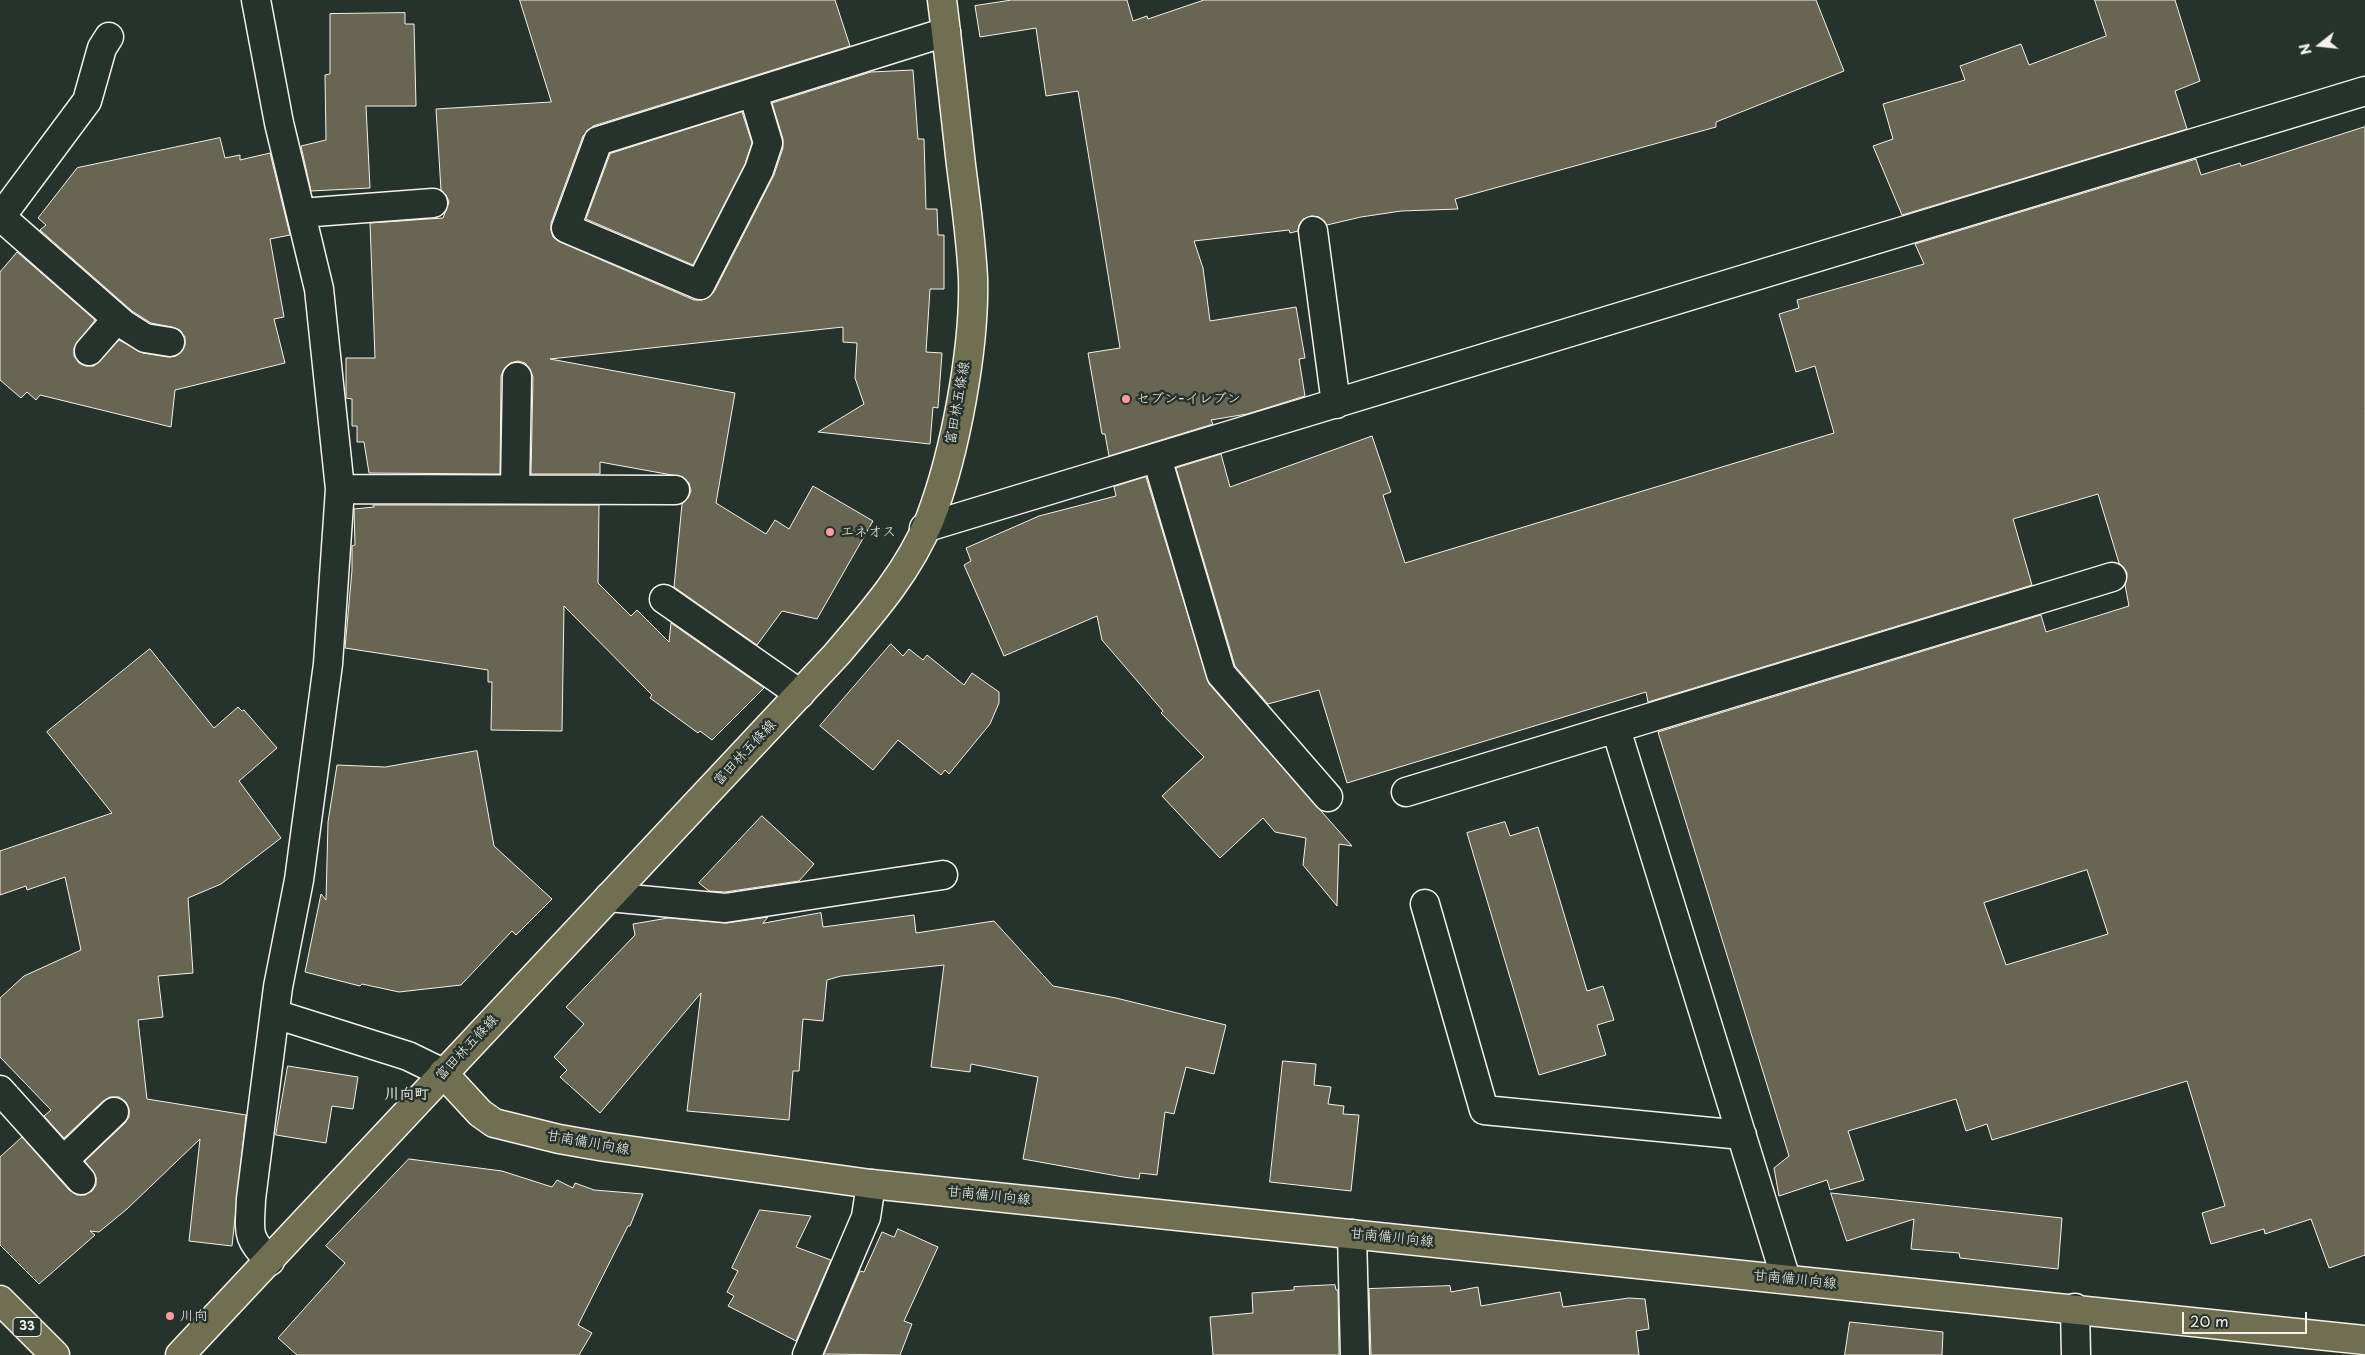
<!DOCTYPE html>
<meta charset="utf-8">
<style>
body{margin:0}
#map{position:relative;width:2365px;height:1355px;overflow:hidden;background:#26332d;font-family:"Playpen Sans",sans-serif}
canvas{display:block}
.north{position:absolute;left:2295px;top:20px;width:50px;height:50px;-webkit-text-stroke:4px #26332d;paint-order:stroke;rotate:254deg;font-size:14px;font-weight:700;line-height:20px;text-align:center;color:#f4f1e8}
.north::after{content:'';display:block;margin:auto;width:18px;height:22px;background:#f4f1e8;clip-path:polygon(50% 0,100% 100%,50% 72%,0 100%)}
.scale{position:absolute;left:2182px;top:1312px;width:125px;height:22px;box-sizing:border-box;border:2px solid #f4f1e8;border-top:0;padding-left:6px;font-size:15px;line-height:18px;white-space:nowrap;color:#f4f1e8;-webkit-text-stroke:4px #26332d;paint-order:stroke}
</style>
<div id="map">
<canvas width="2365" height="1355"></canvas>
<div class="north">N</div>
<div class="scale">20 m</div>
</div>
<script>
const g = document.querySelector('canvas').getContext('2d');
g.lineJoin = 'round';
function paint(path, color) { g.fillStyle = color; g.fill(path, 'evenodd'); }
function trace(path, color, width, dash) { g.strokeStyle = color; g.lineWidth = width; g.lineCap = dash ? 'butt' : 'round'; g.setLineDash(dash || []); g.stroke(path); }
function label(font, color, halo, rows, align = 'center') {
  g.font = font + ' "Playpen Sans","Klee One",sans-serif'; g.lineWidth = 5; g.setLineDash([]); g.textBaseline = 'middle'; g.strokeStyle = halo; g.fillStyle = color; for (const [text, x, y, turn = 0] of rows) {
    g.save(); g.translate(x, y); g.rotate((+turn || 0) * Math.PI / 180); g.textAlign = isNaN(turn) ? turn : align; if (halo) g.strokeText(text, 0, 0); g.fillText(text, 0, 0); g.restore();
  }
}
const building = new Path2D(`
 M520,0H835L850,46L593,126L583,136L551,223V230L553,237L560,242L694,300H702L708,298L714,292L774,175L783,148V139L772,103L871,72L913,70L918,139H924L926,209H937L938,235H944V289H930L926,352L942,353L938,408L933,407L930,444L818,432L864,404L855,378L857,343L843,342V327L550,359L735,393L716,503L766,534L775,520L789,529L813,486L873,521L817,619L782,611L757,645L674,587L682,504L688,498L691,491L689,483L683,477L600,462V474H531L533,377L530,369L525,363L518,361L510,363L504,369L501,376L500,474L369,473L364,442H357V426H352V399L346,398V358H375L370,223L443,218L449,202L446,195L441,190L436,109L551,102Z
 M1012,0H1127L1133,21L1147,16L1148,19L1204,0H1816L1844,71L1716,122V127L1455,199L1458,209L1401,211L1361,217L1327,225L1319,217L1311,216L1303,219L1299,225L1298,231L1290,233L1289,230L1194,241L1203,268L1210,321L1296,307L1305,358L1299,359L1305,396L1247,414L1211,420L1213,424L1109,456L1105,434H1102L1088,353L1120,348L1078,91L1046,96L1036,28L980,37L975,6Z
 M2095,0H2175L2200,81L2175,91L2187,129L1902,215L1873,146L1893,139L1883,104L1965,80L1960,66L2021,44L2029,65L2106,36Z
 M405,13V24H414L416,106H366L370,188L311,191L301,146L326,140L325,75L330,74V14Z
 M742,112L752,143L745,164L693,265L586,219L610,154Z
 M2365,127V1255L2329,1268L2311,1219L2265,1234L2264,1229L2211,1244L2202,1213L2225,1206L2187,1081L1992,1140L1987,1124L1966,1131L1956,1099L1848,1131L1864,1180L1830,1190L1827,1180L1779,1196L1774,1168L1789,1156L1658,732L2041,615L2046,632L2129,606L2125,585L2127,573L2119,563L2098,494L2013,519L2032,585L1648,702L1646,692L1347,783L1319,690L1268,704L1235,666L1176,468L1221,454L1230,487L1372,436L1391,492L1383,495L1405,563L1834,433L1815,366L1796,372L1779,314L1799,308L1797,300L1924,264L1915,244L2196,159L2201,175L2240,163L2241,166ZM2087,870L2108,934L2006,965L1984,903Z
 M220,138L225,158L240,155V160L270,153L290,235L270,239L284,317L274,319L285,363L175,390L171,427L40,395L36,400L27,392L21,398L0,380V272L17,252L95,320L74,348V356L79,363L86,366H94L119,340L143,353L168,357L176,356L182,351L185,345V337L180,330L172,327L151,323L132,311L40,230L46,225L38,218L77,168Z
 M1146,477L1209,684L1352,846L1339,844L1337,906L1303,865L1306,838L1275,832L1263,818L1220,858L1162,796L1204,757L1161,713L1163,711L1102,640L1097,616L1004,656L964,565L971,561L966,548L1039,516L1116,496L1114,487Z
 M373,505H599L598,583L631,616L637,610L669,642L671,623L764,688L712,740L700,731L698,733L650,698L652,695L564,606L562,731L491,730L492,682H488V670L345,648L352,570V546L355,545L354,509L374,507Z
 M891,644L903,656L909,649L923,660L927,655L964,685L972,673L999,692V703L990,724L949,774L945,770L941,775L898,740L873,770L820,726Z
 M150,649L214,728L238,707L242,711L244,710L277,748L239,781L281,838L221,884L188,898L193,973L158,976L163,1017L138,1020L147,1099L246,1115L232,1246L189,1241L200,1139L127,1209L99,1232L90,1231L95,1235L39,1284L0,1245V1157L22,1137L69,1190L77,1195H85L92,1191L96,1185V1177L85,1161L125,1123L129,1117V1109L126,1102L119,1097H110L103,1101L64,1138L44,1116L51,1110L0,1057V998L24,976L81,950L65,877L27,890L26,886L0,895V851L112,813L47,732Z
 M477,751L494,846L552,899L516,935L512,931L461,985L399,992L362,984L360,986L305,972L321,894L326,900L328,822L337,765L385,767Z
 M762,816L814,864L799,881L725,892L709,891L699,883Z
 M1505,822L1510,836L1538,827L1587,991L1603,986L1614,1020L1597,1025L1606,1055L1539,1075L1467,833Z
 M821,913L823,927L914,915L916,933L994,921L1053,986L1116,998L1226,1025L1214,1074L1186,1067L1174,1114L1165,1112L1157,1175L1140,1173L1139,1179L1123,1177L1023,1159L1038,1077L971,1064L970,1072L931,1067L944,965L841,976L827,980L823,1021L803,1019L799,1071H793L789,1120L687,1111L701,993L600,1113L560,1077L567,1070L554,1057L584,1024L566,1007L635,935L633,924L668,918L727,923L768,917L763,923Z
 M1283,1061L1316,1064L1314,1085L1331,1087L1328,1104L1344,1106L1343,1114L1359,1115L1351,1191L1270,1182Z
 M288,1066L358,1077L353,1109L332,1106L326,1143L276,1135Z
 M409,1159L502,1171L552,1187L557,1180L573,1188L575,1183L594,1190L643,1194L630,1226H628L578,1325L592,1333L579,1355H297L278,1338L345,1263L326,1246Z
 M1831,1193L2062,1218L2058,1269L1960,1258L1959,1253L1911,1249L1914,1219L1847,1241Z
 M760,1210L811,1216L796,1247L831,1260L796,1341L728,1306L734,1296L727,1292L738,1271L732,1268Z
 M898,1229L938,1247L904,1321L912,1324L900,1355L824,1354L860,1271L864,1272L882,1232L894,1237Z
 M1335,1285L1336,1290H1338L1339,1355H1213L1210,1317L1253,1313L1252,1293L1294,1290V1287Z
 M1450,1286L1451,1292L1478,1287L1481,1306L1560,1292L1563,1307L1629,1298L1645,1299L1649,1329L1636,1331L1639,1355H1371L1369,1289Z
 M1850,1322L1943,1332L1942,1355H1845Z`);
paint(building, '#686552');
trace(building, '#f4f1e8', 1);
const minor = new Path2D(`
 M256,0L279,123L319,289L340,489L328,664L299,880L278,987L251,1199C250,1231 245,1237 270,1261
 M753,93L768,143L759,170L700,285L566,228L598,141L946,32
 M301,213L433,203
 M1,217L123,324L145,338L170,342
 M0,218L87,101L102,48L109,37
 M1313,231L1336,404
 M89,351L117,319
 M1157,458L1221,674L1328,797
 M340,489L675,490
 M515,489L517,377
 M924,528L2365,91
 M664,599L800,694
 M1616,729L1786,1279
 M1406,792L2112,577
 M609,897L725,908L943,875
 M1425,904L1484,1110L1742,1135
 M275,1014L408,1056L443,1073
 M0,1090L81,1180
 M64,1160L114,1112
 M1352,1234L1355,1355
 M2075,1308L2076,1355
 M807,1355L866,1217L871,1184`);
const major = new Path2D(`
 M443,1073L480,1113L494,1123L559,1139L605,1147L871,1184L2365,1340
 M0,1300L55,1355
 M180,1355L836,655C872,613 909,571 930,519C955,454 975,348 973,278C971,240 966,203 961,165C955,110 949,55 942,0`);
trace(minor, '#f4f1e8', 31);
trace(major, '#f4f1e8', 31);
trace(minor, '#26332d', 28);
trace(major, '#716f52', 28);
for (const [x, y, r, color] of [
 [1126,399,5,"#ff9aa2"],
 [830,532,5,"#ff9aa2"],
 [170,1316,5,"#ff9aa2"]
]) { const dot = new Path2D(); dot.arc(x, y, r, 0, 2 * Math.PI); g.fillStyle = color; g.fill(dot); trace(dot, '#26332d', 2); }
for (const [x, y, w] of [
 [27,1327,28]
]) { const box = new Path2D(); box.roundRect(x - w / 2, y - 9.5, w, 19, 4); g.fillStyle = '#26332d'; g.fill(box); trace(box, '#f4f1e8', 1); }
label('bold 12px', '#f4f1e8', null, [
 ["33",27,1327]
]);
label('14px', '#f4f1e8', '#26332d', [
 ["セブン-イレブン",1136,399],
 ["エネオス",840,532],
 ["川向",180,1316]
], 'left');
label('14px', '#f4f1e8', '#26332d', [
 ["富田林五條線",958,403,-80],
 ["富田林五條線",745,753,-47],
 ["富田林五條線",467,1048,-47],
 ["甘南備川向線",588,1143,10],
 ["甘南備川向線",989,1196,6],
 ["甘南備川向線",1392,1238,6],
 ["甘南備川向線",1795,1280,6]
]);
label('bold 15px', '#f4f1e8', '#26332d', [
 ["川向町",407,1095]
]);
</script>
